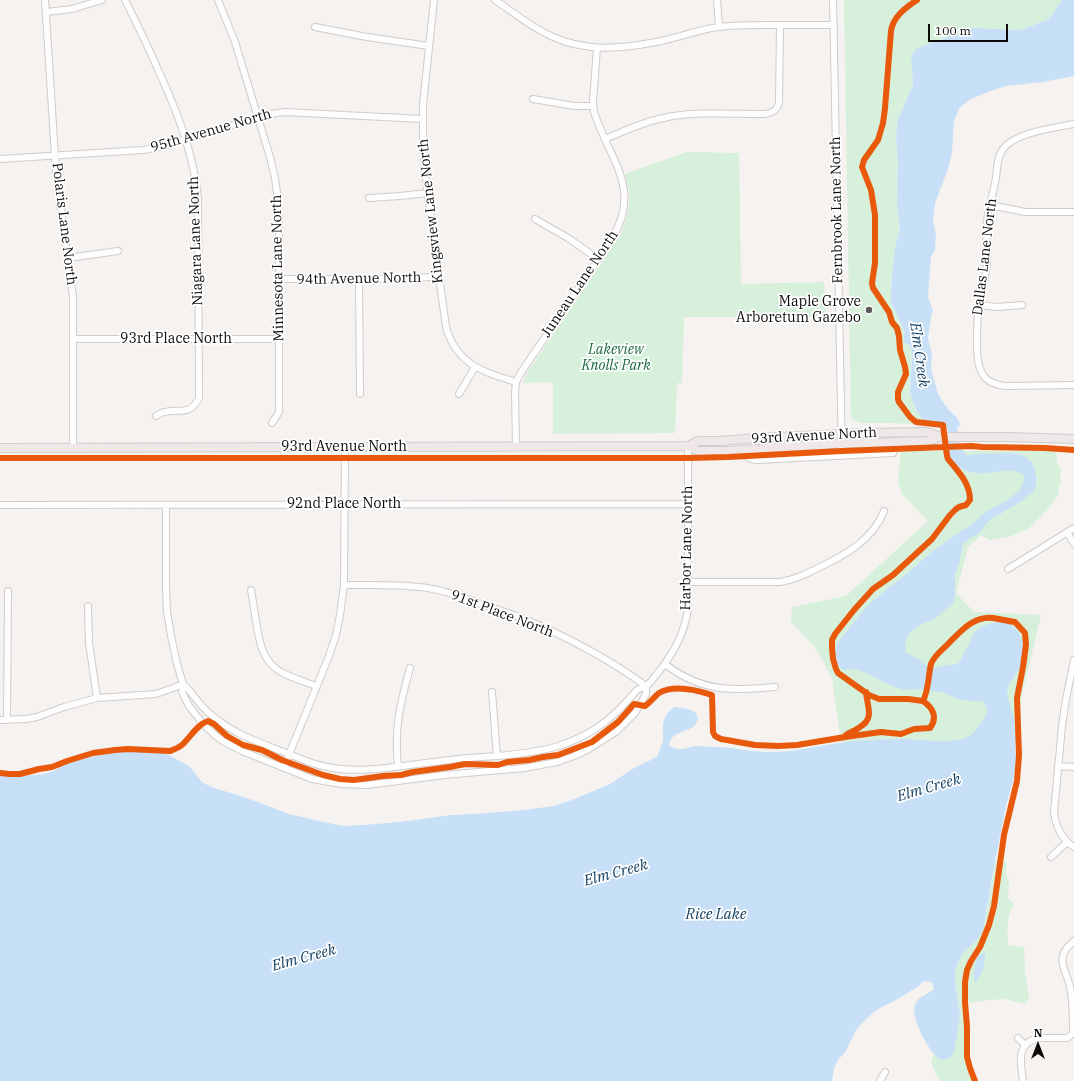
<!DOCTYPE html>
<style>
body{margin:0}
#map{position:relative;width:1074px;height:1081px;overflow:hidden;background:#f5f2f0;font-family:"IBM Plex Serif",serif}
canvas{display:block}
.north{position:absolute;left:1018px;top:1025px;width:40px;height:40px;-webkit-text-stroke:3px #fff;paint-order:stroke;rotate:0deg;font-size:11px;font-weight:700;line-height:16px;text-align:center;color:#0d0b0a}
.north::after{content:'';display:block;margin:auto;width:14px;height:18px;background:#0d0b0a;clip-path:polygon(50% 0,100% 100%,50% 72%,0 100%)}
.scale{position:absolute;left:928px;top:24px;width:80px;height:18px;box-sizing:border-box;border:2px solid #0d0b0a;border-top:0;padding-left:5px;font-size:12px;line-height:14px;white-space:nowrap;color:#0d0b0a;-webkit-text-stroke:3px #fff;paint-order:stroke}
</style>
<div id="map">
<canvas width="1074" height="1081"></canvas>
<div class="north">N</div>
<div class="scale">100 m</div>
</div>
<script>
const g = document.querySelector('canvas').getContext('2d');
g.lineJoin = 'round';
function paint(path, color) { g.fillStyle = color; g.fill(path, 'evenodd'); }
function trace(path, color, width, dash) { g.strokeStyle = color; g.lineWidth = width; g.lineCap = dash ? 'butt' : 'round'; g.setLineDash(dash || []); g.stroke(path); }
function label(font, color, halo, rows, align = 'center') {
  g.font = font + ' "IBM Plex Serif",serif'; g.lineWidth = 3.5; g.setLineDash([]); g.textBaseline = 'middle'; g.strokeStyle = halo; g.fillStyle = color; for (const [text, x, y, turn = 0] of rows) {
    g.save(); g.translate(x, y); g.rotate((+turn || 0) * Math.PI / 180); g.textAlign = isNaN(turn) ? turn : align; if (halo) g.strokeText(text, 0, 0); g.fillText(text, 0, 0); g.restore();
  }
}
paint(new Path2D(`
 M844,0H1062L1049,19L1021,30L973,28L956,35L940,39L912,72L913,84L908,97L898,119L896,136L898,160L897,206L900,226L894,253L891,290L893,307L905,332L907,344L911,347L912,358L910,390L911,397L925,422L944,423V426L891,423H861L851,418Z
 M687,152L739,153L741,284L824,282L826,317H684L682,383H677L675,433L553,434V382L523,383L527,373L621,234C626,220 631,205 629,190C628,185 626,179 625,174Z
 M901,451H1056L1057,462L1061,470L1060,479L1061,484L1059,486L1058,494L1049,508L1028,529L1009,537L989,540L981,535L968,547L956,593L974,612L1041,615L1021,699V741L911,744L841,742L832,678L815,647L791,622L792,607L846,596L928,521L901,493V489L900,488L898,481Z
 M995,861L1007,862L1006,875L1009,881L1008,898L1014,904C1006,918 1007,929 1008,945L1024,947L1025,973L1029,998L1025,1004L1005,999L988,1000L971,1003L963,999L966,1041L964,1053L966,1066L976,1081H940L938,1078L931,1062L934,1053L938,1058L960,1015L955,984V972L958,962L963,953L976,941L986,915Z`), '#d6f0db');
paint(new Path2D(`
 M1062,0H1074V76L1043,82L1006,86L988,92L971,99L960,107L954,121L952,153L948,169L935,203L933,220L936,235L935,250L931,257L928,297L933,311L931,316L928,339L932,354L931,369L938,394L947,408L958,419L961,426H944L943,423L925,422L917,411L911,397L910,390L912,358L911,347L903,341L905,332L893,307L891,300V290L894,253L900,226L897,206L898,160L896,136L898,119L908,97L913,84L911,56L917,48L973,28L1021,30L1049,19Z
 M947,448H961L966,456L977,454L1010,453L1023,455L1031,461L1034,467L1037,479L1035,490L1020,502L990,520L978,534L969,539L963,544L959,564L955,573V596L953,603L936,618L926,622L917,627L909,633L906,641L905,646L906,652L920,660L930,669L948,665L958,664L971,641L973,634L980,627L989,624L998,622L1010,624L1018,631L1023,643V654L1021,666L1008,686L1007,695L1014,719L1016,761L1014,777L1006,806L994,866L983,930L976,941L963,953L958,962L955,972V984L960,1015L954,1052L951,1057L944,1060C942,1060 940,1059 938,1058C928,1050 908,1014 916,1002C920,996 928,994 934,989L932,983L928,981L922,982L919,986L901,997L875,1011L864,1021L856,1030L846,1051L838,1060L834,1068L832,1081H0V776H19L44,774L54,771L65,764L86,758L116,752L129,751H155L169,755L189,766L202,782L211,787L244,797L289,814L319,821L343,826L363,825L400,822L451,815L474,814L525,810L553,806L572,800L610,784L634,768L657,757L663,741V723L666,715L674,707L689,709L696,713L698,719C697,721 696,723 695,725C686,734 672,730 669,745C680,753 683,748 695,746C701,746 709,747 716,747C733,747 750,752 767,752C791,753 816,746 839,743C861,740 884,739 906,739C926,740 951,745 969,736C974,733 979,725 983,720C988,713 988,707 982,701H971L957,699L943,692L918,689L904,690L887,684L871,675L856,669L843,670L834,661L836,646L838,642L868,605L887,589L904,576L934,550L972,524L986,512L1009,499L1019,491L1023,484L1024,476C1012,464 990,476 975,473C970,472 965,470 960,468C952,463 948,457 947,448Z
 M985,953C986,963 982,972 977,981L975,982C973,972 974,963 979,955Z`), '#c8e0f7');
trace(new Path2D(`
 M942,417L952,426L955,449L962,458`), '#c8e0f7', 10);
const minor = new Path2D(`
 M45,0L56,172L73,297V448
 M125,0C137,24 149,49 160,74C178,114 194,155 198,199L199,398C189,417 180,408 165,412C162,412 159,414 156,416
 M218,0L235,42L270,157L275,178L278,200L279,225V412L272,423
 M434,0L423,104V147L427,189L446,327C456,364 483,372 516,382
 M495,0C513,12 531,27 551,36C585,52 620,49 656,42C677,38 697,30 718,27C734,25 751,25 767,25C789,25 812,25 834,25
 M717,0L719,27
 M833,0L842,456
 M46,12L72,9L102,0
 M315,27L367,37L429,46
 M533,99L575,106H593
 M1074,124C1054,128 1016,132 1003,149C997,157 997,169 996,178C993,195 987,212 986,229C986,240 988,252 987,263C985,280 981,297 978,314C977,324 977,334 977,344C977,353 977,363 981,371C985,381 995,385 1006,386L1074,385
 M605,139C624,131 643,122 663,118C694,111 733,114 765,114C773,113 777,110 779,103L780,25
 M0,159L143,150L160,147L270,114L285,112L422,119
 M369,198L400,196L428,193
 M990,205L1025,212H1074
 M535,219L568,238L598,259
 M68,258L118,251
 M279,279H408L439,276
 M359,279L360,394
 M980,305L997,307L1022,305
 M74,339H279
 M459,394L475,367
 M516,447L515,392L516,382L522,371L611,240C643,189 610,161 594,112L593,101L597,48
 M744,449C747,458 748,459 757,460L893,453
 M0,505L688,504
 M166,505V587L167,611L171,636L177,664L183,684L182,692L189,706L203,724L216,736L223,741L242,751L312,779L341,784L367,785L444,775L524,768L557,762L574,756L587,750L617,731L635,713L646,694V686
 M1067,532L1074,544
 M1008,569L1074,528
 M689,582H780C794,580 806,574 818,568C845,555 873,540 884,511
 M344,585C369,585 395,584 420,587C441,589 461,597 481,604C496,609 512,614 527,620C569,638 609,659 646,686
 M251,590C253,600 254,610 256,621C259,641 262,661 281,672C292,678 305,682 316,686
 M88,606L89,643L97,698
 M1074,660L1066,699L1062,726L1054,812C1056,827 1061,839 1074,847
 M665,664C701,692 731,691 775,687
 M183,684C193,693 199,705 209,713C230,732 255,741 281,751C295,756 309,763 323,766C360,775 397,766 434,762C455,759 477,757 498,756C539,752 571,748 605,722C614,715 622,707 629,699C632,696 634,693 637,690C640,688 643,688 646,686C649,684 653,679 656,675C672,656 685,634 688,608V446
 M492,692L497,756
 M0,720L26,719L37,717L64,707L97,698L156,694L173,688L183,684
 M7,720L8,591
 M398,766C394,728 400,704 410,668
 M1058,766L1074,767
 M284,767L329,656L336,635L340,615L344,585L345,447
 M1051,857L1067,842
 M1018,1038L1025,1045
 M880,1081L885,1072
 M1023,1081C1021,1063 1015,1044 1038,1038H1067L1070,1036L1073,1033C1073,1020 1073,1005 1071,992C1069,972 1051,959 1074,941`);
const major = new Path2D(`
 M688,446L698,451H728L832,444L928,441L941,437
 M0,448L688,446L698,441H720L757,438L867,433L927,432L941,437H1007L1074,439`);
trace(minor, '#cfcccb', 8);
trace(major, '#cfcecd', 10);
trace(minor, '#fefdfd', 6);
trace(major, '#efe7e8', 8);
trace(new Path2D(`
 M917,0C905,8 893,17 891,31L885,108L883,123L878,140L864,160L862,167L871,190L875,215V263L872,283L873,288L889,312L892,322L897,328L899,336L900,350L905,367L906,374L898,392V399L899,402L910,417L916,422L943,425L947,456L948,459C958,471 970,483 970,500L966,505L959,507L956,509L950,515L932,539L893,575L873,589L854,610L835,634L832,640V648L833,659L836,669L838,673L869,695L879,699H908L923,701
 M0,458H688L728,457L842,451L971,446L982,447L1045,448L1074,450
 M846,735C851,732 856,730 860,727C875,718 867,706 866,692
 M0,773L9,774H20L39,769L52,767L67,761L93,753L115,750L128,749L170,751C175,749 181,747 184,743C191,736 198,724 208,721L214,724L227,736L243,745L262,750L282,760L323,775L340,779L354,780L383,776L401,775L413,772L450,767L465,764L498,765L507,762L529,760L543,757L558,755L592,742L618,722L634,704L645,706C651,702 654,697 659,693C674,684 697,690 712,695L713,732L715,736L721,739L755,745L778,746L797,745L845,737L881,732L901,734L914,729L930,728C938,717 933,708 923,701C929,689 928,676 931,664C934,656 941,651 947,645C960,632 972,616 993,618C1000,619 1007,621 1015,622L1025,633L1026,645L1023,667L1017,698L1019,755L1017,781L1004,835L994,906L989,925L980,947L971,961L967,970L965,982V1002L967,1027V1057L970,1068L975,1081`), '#e8590c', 6);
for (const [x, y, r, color] of [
 [869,310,4,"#5e5c5a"]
]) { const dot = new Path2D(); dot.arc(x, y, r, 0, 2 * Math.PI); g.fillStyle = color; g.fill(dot); trace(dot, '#fff', 1.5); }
label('14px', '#0d0b0a', '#fff', [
 ["95th Avenue North",211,131,-16],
 ["Fernbrook Lane North",837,210,-91],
 ["Kingsview Lane North",431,211,-96],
 ["Polaris Lane North",64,224,83],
 ["Niagara Lane North",196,241,-92],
 ["Dallas Lane North",985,257,-83],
 ["Minnesota Lane North",278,268,-91],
 ["94th Avenue North",359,279,-1],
 ["Juneau Lane North",580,284,-56],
 ["93rd Place North",176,339],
 ["93rd Avenue North",814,436,-3],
 ["93rd Avenue North",344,447],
 ["92nd Place North",344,504],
 ["Harbor Lane North",687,548,-89],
 ["91st Place North",502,614,21]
]);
label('14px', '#0d0b0a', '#fff', [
 ["Maple Grove",861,302],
 ["Arboretum Gazebo",861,318]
], 'right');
label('italic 14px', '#19683b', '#fff', [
 ["Lakeview",616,350],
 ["Knolls Park",616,366]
]);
label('italic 15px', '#103e61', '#fff', [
 ["Elm Creek",919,355,82],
 ["Elm Creek",929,788,-16],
 ["Elm Creek",616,873,-15],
 ["Rice Lake",716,915],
 ["Elm Creek",304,958,-15]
]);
</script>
